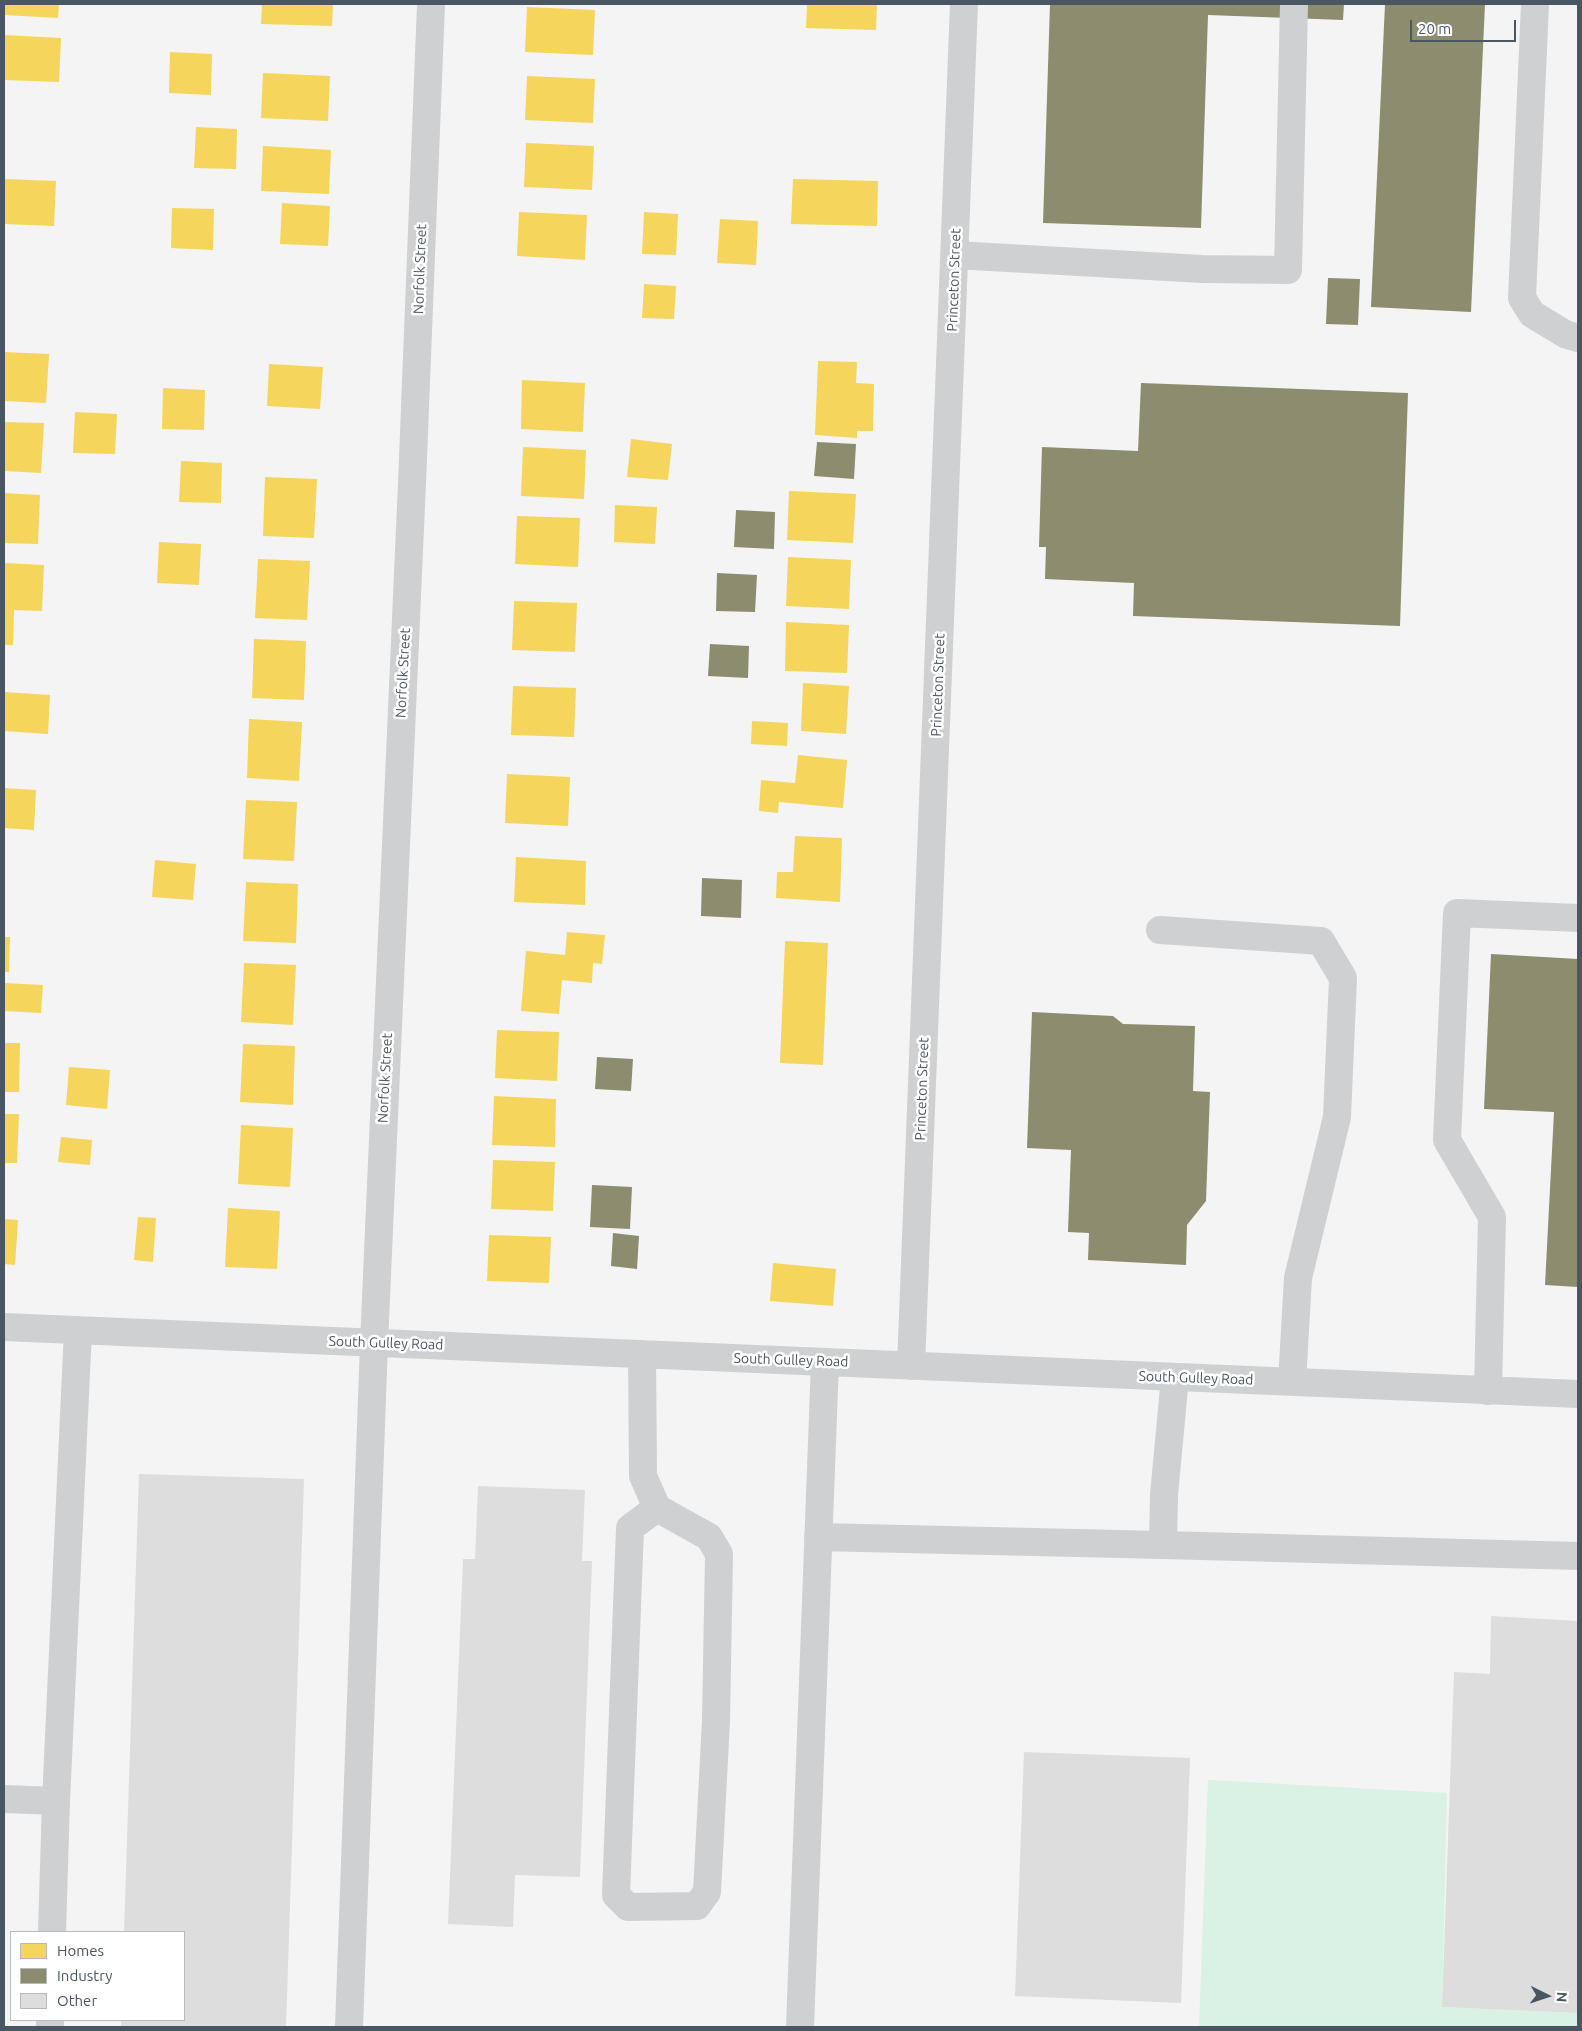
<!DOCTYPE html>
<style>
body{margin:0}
#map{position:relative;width:1582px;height:2031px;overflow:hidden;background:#f4f4f4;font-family:Ubuntu,sans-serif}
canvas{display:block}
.frame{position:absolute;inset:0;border:5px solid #4a5661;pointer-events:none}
.legend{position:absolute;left:10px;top:1931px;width:175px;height:90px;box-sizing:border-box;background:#fff;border:1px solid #b7bbc0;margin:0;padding:6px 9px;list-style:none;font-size:15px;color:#4a5661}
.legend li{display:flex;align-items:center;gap:10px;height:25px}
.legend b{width:25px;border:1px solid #b7bbc0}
.north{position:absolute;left:1522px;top:1971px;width:50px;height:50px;-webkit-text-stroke:4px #fff;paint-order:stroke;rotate:94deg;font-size:14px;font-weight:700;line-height:20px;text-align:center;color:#4a5661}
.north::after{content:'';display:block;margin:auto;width:18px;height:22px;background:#4a5661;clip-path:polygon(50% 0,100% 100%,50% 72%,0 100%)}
.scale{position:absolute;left:1410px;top:20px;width:106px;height:22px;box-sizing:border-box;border:2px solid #4a5661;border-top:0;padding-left:6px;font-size:15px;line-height:18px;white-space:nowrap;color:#4a5661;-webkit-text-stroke:4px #fff;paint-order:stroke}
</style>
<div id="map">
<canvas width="1582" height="2031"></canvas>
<div class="frame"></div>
<ul class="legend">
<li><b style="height:14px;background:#f6d55c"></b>Homes</li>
<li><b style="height:14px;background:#8c8c6e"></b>Industry</li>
<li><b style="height:14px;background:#ddddde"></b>Other</li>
</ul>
<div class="north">N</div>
<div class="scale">20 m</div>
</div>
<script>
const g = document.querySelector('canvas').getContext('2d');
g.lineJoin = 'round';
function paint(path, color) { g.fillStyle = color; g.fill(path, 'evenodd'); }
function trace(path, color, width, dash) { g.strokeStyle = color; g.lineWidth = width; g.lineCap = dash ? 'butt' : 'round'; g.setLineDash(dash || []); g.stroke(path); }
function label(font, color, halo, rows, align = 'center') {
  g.font = font + ' Ubuntu,sans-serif'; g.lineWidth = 5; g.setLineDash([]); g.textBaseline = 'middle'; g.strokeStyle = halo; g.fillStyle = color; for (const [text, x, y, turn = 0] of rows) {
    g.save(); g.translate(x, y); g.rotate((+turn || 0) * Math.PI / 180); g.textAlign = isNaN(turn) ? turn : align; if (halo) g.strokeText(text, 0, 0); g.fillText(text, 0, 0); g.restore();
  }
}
paint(new Path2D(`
 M1208,1780L1447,1793L1442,2007L1578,2013V2027H1199Z`), '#d9f2e3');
paint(new Path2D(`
 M4,4H59L58,18L4,15Z
 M262,4H333L332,26L261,24Z
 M807,4H877L876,30L806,28Z
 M527,7L595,10L593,55L525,52Z
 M4,35L61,38L59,82L4,80Z
 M170,52L212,54L211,95L169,93Z
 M263,73L330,76L328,121L261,118Z
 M527,76L595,79L593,123L525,120Z
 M196,127L237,129L236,169L194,168Z
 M526,143L594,146L592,190L524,187Z
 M263,146L331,150L329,194L261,191Z
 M4,179L56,181L54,226L4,224Z
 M793,179L878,181L877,226L791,224Z
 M282,203L330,206L328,246L280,244Z
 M172,208L214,209L213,250L171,248Z
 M519,212L587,215L585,260L517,256Z
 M644,212L678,214L676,255L642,254Z
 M720,219L758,221L756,265L717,263Z
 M644,284L676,286L674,319L642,318Z
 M4,352L49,354L46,403L4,401Z
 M818,361L857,362L856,383L874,384L873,431H857V438L815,435Z
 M269,364L323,367L320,409L267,406Z
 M522,380L585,383L583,432L521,429Z
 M163,388L205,390L204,430L162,429Z
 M75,412L117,414L115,454L73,453Z
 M4,422L44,423L41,473L4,471Z
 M631,439L672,444L668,480L627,477Z
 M523,447L586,450L584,499L521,496Z
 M181,461L222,463L221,503L179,502Z
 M265,477L317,479L314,538L263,536Z
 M789,491L856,494L853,543L787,540Z
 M4,493L40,495L38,544L4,543Z
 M615,505L657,507L655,544L614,542Z
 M517,516L580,518L578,567L515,564Z
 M159,542L201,544L199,585L157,583Z
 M788,557L851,560L849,609L786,606Z
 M258,559L310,561L307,620L255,618Z
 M4,563L44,565L42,611L14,610L13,645H4Z
 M514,601L577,603L575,652L512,650Z
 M786,622L849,625L847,673L785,671Z
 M254,639L306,641L304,700L252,698Z
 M803,683L849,686L846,734L801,731Z
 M513,686L576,688L574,737L511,735Z
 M4,692L50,695L48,734L4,731Z
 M249,719L302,722L299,781L247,778Z
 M752,721L788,723L787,746L751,744Z
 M798,755L847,760L843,808L779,802L778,813L759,811L761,780L795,783Z
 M507,774L570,777L568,826L505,823Z
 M4,788L36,790L34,830L4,828Z
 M246,800L297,802L294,861L243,859Z
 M795,836L842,838L840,902L776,898L777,872H793Z
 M516,857L586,861L585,905L514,902Z
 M155,860L196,864L193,900L152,897Z
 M246,882L298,884L296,943L243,941Z
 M567,932L605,935L602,964L593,963L592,983L562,980L559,1014L521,1011L526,951L565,955Z
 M4,937H10L9,972H4Z
 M785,941L828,943L823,1065L780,1063Z
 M244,963L296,965L293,1025L241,1022Z
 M4,983L43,985L41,1013L4,1011Z
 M497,1030L559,1032L557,1081L495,1078Z
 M4,1043H20L19,1092H4Z
 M243,1044L295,1046L293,1105L240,1102Z
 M69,1067L110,1070L107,1109L66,1105Z
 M494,1096L556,1099L555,1147L492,1145Z
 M4,1114H19L17,1163H4Z
 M241,1125L293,1128L290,1187L238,1184Z
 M61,1137L92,1140L90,1165L58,1162Z
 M493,1160L555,1162L553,1211L491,1209Z
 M228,1208L280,1211L277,1269L225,1267Z
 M138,1217L156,1218L153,1262L134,1260Z
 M4,1219L18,1220L15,1265L4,1264Z
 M489,1235L551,1237L549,1283L487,1281Z
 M773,1263L836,1269L833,1306L770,1301Z`), '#f6d55c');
paint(new Path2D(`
 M1050,4H1344L1343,20L1208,15L1201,228L1043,223Z
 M1385,4H1485L1471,312L1371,307Z
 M1328,278L1360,279L1358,325L1326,324Z
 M1141,383L1408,393L1400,626L1133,616L1134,583L1045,579L1046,547H1039L1042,447L1138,451Z
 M817,442L856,444L854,479L814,476Z
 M736,510L775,512L774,549L734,547Z
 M717,573L757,575L755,612L716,611Z
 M710,644L749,646L748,678L708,676Z
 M702,878L742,880L741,918L701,916Z
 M1491,954L1578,959V1287L1545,1285L1554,1112L1484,1109Z
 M1032,1012L1113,1016L1123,1024L1195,1026L1193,1091L1210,1092L1206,1201L1187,1225L1186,1265L1088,1260L1089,1233L1068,1232L1071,1150L1027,1148Z
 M597,1057L633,1059L631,1091L595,1089Z
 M592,1185L632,1187L630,1229L590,1227Z
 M613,1233L639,1236L637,1269L611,1266Z`), '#8c8c6e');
paint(new Path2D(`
 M139,1474L304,1479L286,2027H121V2020H184V1932H124Z
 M478,1486L585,1490L582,1561H592L580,1877L515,1875L513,1927L448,1924L463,1559H475Z
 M1491,1616L1578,1621V2013L1442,2007L1454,1672L1490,1674Z
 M1024,1752L1190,1758L1181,2003L1015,1996Z`), '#ddddde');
trace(new Path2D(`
 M1535,4L1522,298L1532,314L1565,334L1578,338
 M955,255L1202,269L1288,270L1294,4
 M1160,930L1321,941L1343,978L1337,1117L1298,1278L1292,1382
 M4,1327L1578,1394
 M642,1354L643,1476L657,1508
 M911,1366L964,4
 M1175,1377L1164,1495L1163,1545L1578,1556
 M1488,1391L1492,1217L1447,1140L1457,913L1578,918
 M657,1508L709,1537L719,1554L716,1721L707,1892L697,1906L628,1907L616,1895L630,1528Z
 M818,1537L1163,1545
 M4,1799L56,1801L78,1330
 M52,1932L56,1801
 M50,2027V2020
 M349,2027L374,1343L412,483L431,4
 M800,2027L825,1362`), '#ced0d2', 28);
label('14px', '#4a5661', '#fff', [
 ["Norfolk Street",420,269,-88],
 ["Princeton Street",954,280,-88],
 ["Norfolk Street",403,673,-87],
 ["Princeton Street",938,685,-88],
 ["Norfolk Street",385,1078,-87],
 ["Princeton Street",922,1089,-88],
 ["South Gulley Road",386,1343,2],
 ["South Gulley Road",791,1360,2],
 ["South Gulley Road",1196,1378,2]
]);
</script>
